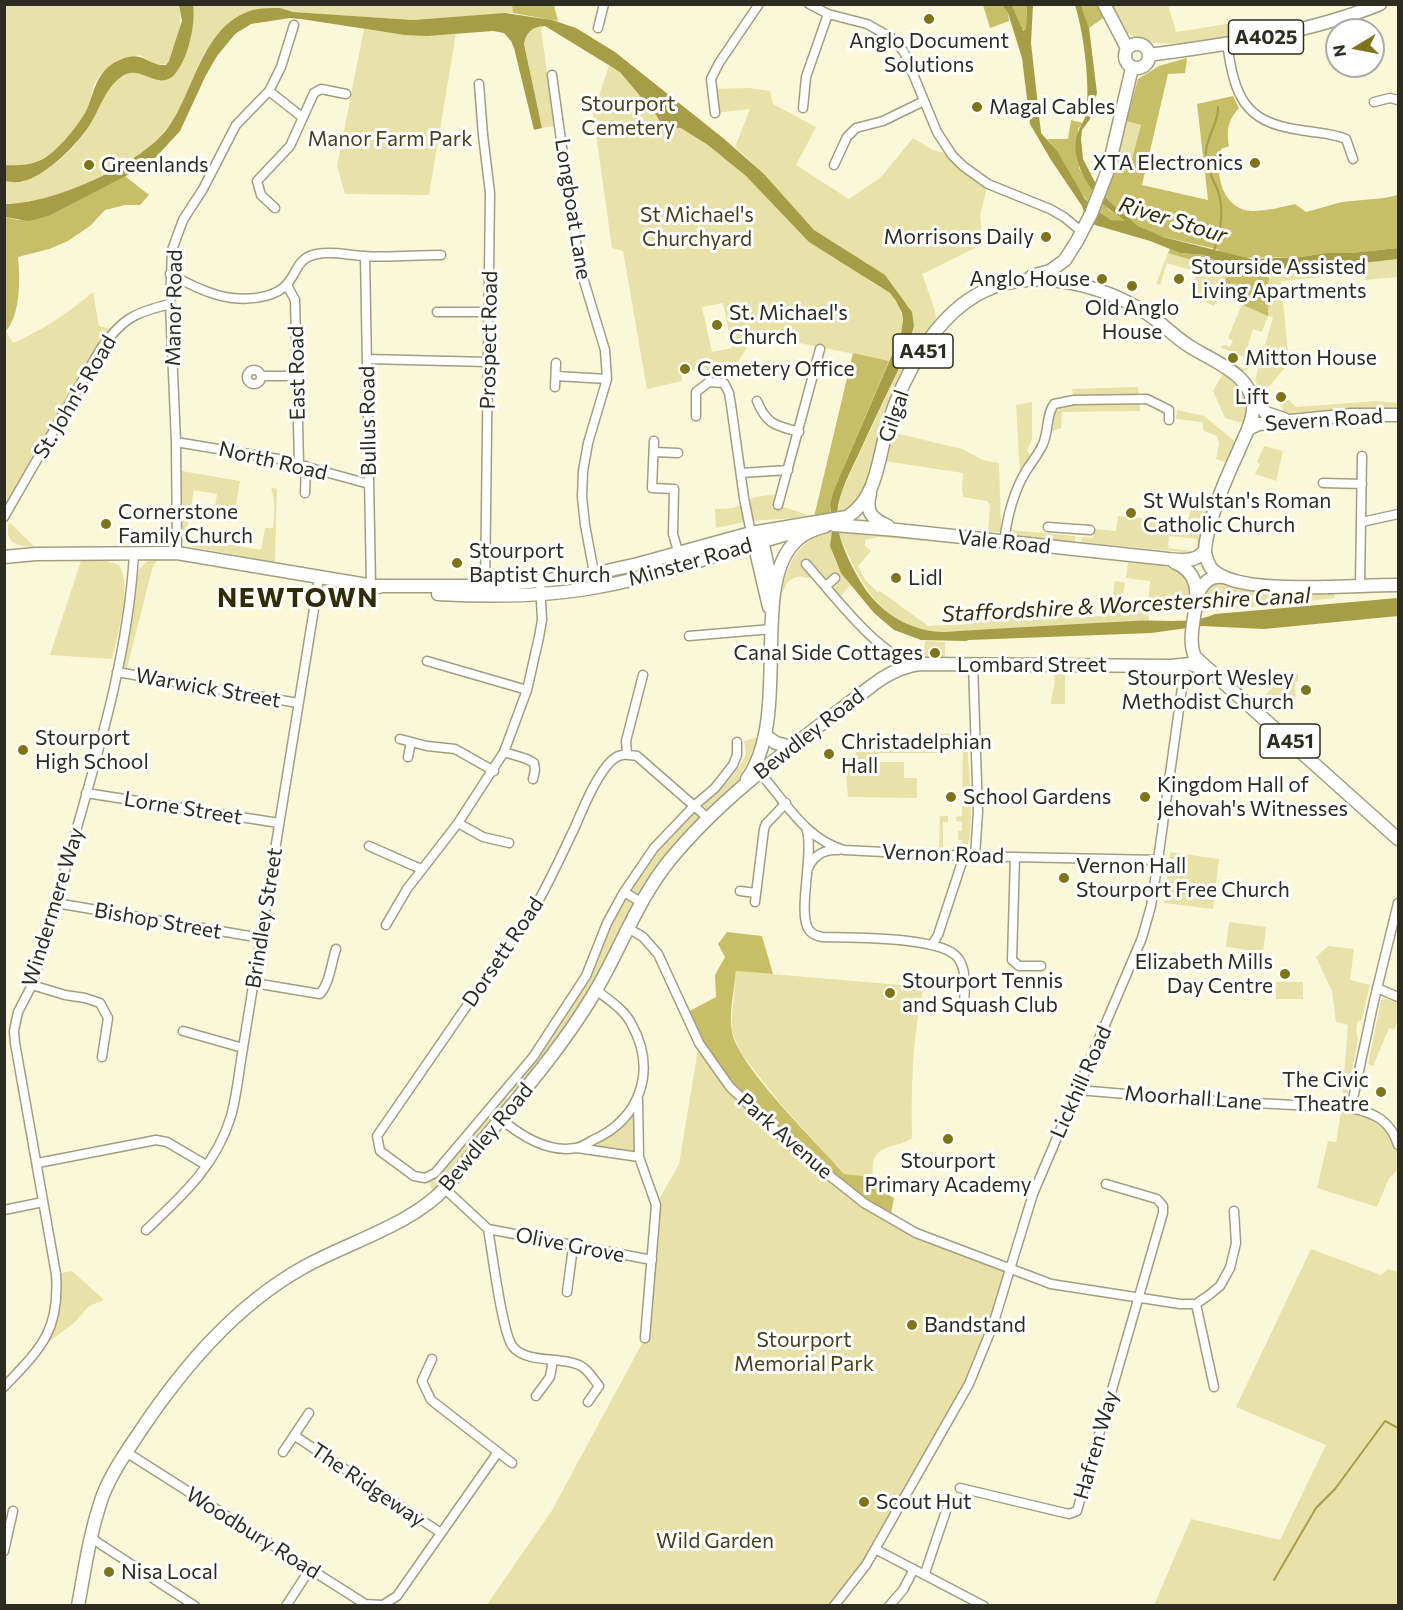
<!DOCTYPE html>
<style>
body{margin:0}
#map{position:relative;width:1403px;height:1610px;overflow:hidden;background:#fbf8da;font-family:Commissioner,sans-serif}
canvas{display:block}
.frame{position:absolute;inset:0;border:6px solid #2d2c21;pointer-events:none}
.north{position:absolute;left:1325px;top:18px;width:60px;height:60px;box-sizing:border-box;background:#fff;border:2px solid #ababa6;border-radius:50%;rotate:260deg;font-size:16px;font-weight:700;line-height:24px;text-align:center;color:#2d2c21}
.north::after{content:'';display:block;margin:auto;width:21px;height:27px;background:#7f7518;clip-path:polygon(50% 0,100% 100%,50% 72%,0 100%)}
</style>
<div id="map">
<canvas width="1403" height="1610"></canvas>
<div class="frame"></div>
<div class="north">N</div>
</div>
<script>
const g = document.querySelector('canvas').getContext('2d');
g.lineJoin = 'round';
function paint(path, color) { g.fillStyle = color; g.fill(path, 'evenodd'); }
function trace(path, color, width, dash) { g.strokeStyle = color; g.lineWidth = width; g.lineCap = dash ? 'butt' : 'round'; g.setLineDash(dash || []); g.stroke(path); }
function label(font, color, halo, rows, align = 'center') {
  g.font = font + ' Commissioner,sans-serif'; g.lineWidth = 6; g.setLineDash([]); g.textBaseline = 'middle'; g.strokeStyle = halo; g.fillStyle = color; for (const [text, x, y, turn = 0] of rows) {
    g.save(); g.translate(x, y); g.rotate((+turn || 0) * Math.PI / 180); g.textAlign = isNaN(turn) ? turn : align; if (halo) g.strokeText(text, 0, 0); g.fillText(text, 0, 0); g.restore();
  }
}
paint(new Path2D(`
 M4,5H179C183,21 179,53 166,64H155L140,55C120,58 100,68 93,88C91,96 89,104 86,111C79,126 54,156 38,161C28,165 17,166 6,165Z
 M193,5H512L513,13L413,20L293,12C273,6 263,8 245,16C240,19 233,21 228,24C195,49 191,102 163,133C132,169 52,204 5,204V181C40,184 73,152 91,124C108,96 113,56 155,80L175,73C188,53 195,28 193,5Z
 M1111,5H1168L1176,32L1246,21L1249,27L1245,34C1216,38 1152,54 1128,33C1119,26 1115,15 1111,5Z
 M536,26H545L541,29L547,72L552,75L559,125L542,128L524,44L528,32Z
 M364,29C395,34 424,36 456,34L429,195L345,194L337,166Z
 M609,66L628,71L703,132L804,229L870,281L890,293L899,306L903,320L901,334L889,361L759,335L748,346L724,383L709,382L706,368L681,372L682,381L647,389L623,251L612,248L593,113ZM723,303L732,348L712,352L702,307Z
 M749,88L770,91L773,104L816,127L796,165L849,199L881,177L913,138L933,150L952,155L988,184L980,215L983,244L922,274L935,310L936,320L917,351L866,489L850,510L837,515L842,491L907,352L913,334L914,326L910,308L898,295L892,284L814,230L764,174L735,147L750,109L715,113L713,89Z
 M1126,121L1141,125L1130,167L1114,168Z
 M1168,253L1228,271L1220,295L1214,306L1190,294L1197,272L1167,263L1160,285L1156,284Z
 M1398,259V277L1365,280L1364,273L1281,281L1289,363L1267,389L1259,388L1255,380L1273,317L1268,316L1262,332L1253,329L1246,352L1255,355C1245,384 1235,369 1216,356L1245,369L1249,359L1220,347L1225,345L1230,347L1233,341L1228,338L1242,304L1268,315L1269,270C1312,263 1355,264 1398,259Z
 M93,292L99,326L114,330L5,517V332L6,331L13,343C43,330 68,313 93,292Z
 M1224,372C1247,392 1251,394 1245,424L1225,418L1213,391Z
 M1138,387L1140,411L1062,412L1061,428L1047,433L1050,410L1074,399L1072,389Z
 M1287,398L1296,407L1376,401L1398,403V408H1366L1289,413L1283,411L1282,404Z
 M1032,402V439L1027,451L1035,458L1020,475L1016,405Z
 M1177,410L1204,416L1236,442L1228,463L1216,459L1219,444L1217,436L1204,431L1202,422L1176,419Z
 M891,432L962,449L983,460L999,463L1001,529L999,532H988L990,506L987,501L963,497L962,489L963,473L884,461Z
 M1264,446L1283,451L1276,481L1255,474L1260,464L1257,462Z
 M182,471L240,481L233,522L213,519L217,494L194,490L186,537L261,550L265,528H273C275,514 275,501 271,487L277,489L275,562L193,547L186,544L182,538Z
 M775,494L778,505L814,517L749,521L716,528L715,509L733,508L755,497Z
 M1193,500L1211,505L1201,549L1196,551L1197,539L1169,536L1168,548L1192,551V553L1081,542L1083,537L1093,538L1094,529L1116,531L1118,516L1164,520L1167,528L1171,526L1186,527Z
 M9,522L35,547C17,546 4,544 9,522Z
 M1010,530L1075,536L1076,539L1074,542L1011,536Z
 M838,531L957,544L879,537L865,540V546L871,551L858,566L866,581L878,592L880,591L928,626L972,624L974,608L996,610V606L1062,610V618L1100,616L1101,607L1111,606L1115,581L1125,583L1121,606L1148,608L1149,620L944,632C895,632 867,598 849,556C845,548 840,539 838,531Z
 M832,532C827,550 839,571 851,585L840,596L832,586L829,579C824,579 819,580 815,579C802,578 800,572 787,583L781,596C785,567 800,536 832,532Z
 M104,560L119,565C133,586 117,636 112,659L50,655L81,561Z
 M151,560H157L153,566L127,668L122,667L139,570L146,562Z
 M1128,563C1151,565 1180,562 1189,585C1192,592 1189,602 1188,609H1184V606L1148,605L1150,581L1126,578Z
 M1222,583L1275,593L1334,590L1335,598L1204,612L1200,614C1203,599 1205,584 1222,583Z
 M925,641L945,642V659L923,658Z
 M1275,672L1298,673V682H1295L1296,707H1282V703L1262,704L1259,702L1269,699L1265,695L1274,686Z
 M1054,674H1065V704H1051C1051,692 1057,684 1054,674Z
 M955,733L966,734C968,757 976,832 966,850H939L940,816H948V822H943V849H962V840H958V831H962V822L956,821V817L962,816L963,740H941L940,753H879V762H904V778H917V798L848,797L845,763L873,737L877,739Z
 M758,737L750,758L739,777L741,784L711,813L702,804C718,792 737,775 745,756C746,751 745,746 744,741Z
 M693,812L703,822L643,893L636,894L630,888L656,849Z
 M1170,852L1219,859L1213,909L1164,903Z
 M629,899L634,905L593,988L567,1032L517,1093H513L511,1089L567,1012L622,900Z
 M1229,922L1266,927L1263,952L1226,947Z
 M1328,946L1354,949L1350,980L1370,985L1362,1019L1357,1023L1356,1031L1358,1039L1345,1107L1378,1118L1398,1145V1180V1170L1389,1178L1377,1207L1317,1188L1328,1141L1336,1142L1341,1112L1348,1025L1336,1022L1332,991L1316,957Z
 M736,971L924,987C912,1036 911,1087 912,1138C894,1151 870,1140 873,1177L844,1174L779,1102L742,1054L731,1030Z
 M1276,982H1303V999H1276Z
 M1383,998L1398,1003V1020L1394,1030L1389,1028L1373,1066L1368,1064L1381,1001Z
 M699,1043L890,1219L1011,1269L978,1364L866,1565L834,1605L486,1606L551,1512L645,1338L656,1205L679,1164Z
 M507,1098L509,1104L434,1195L428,1179L502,1099Z
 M638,1100L639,1157L577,1148L602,1136Z
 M1311,1249L1381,1275L1388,1269L1398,1272V1605H1154L1191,1519L1280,1540L1326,1445L1236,1407Z
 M72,1271L104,1300L89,1306L75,1322L39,1350L47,1335L56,1274Z`), '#e8e1a8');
paint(new Path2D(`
 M512,5H554L558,21L513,13Z
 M983,5H1002L1008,13L1009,21L990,28Z
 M1010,5H1027L1026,28L1022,31Z
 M1081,5H1098L1103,18L1089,28Z
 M1187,58L1185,73L1168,74L1142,185L1208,200L1197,104L1233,96L1239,108C1228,120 1226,131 1229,146L1221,149C1214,172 1222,211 1253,211C1267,211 1282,207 1295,204L1306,212L1342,202L1384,198L1398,195V248L1351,253H1325L1301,257L1242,258L1227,255L1216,249L1155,235L1138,226L1109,201L1105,196L1114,168L1130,166L1141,125L1126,121L1138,79L1159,66Z
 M1071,120L1083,123L1078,129L1079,168L1090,187L1109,210L1126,221C1090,228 1066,161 1047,139H1068Z
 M125,176L149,195L140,205H125L105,210L90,226L68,241L49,249L18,257C20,279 21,315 5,332L4,217L18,220L49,216Z
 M1170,249L1180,253L1204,255L1225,265L1243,269L1269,270L1268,316L1220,295L1228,271L1168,253Z
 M853,353L889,361L833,492L830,504V515L814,517Z
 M727,932L762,936L773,974L736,971C734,989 730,1009 731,1027C734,1064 818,1143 844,1174L873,1177L881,1191L894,1198L890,1219L864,1203L730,1087L684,1014L716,997L715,975L725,957L718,944Z`), '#c8be68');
paint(new Path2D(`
 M179,5H193C196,24 188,59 175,74C158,93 140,62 121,77C105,89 101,107 91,123C80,142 45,177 23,181C17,183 10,182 5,181V165C16,166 30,165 41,160C56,153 80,124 87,109C96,87 97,69 122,59C144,50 147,66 166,65L169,61L182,21Z
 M1002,5H1010L1012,6L1023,31L1026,28L1027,5H1033L1031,43L1041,133L1057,151L1085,199L1100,213L1111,220L1125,221C1121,217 1115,214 1110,210C1091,194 1072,164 1076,139C1078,128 1086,120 1087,109C1089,77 1084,35 1075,5H1081L1089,28L1097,93L1090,119L1082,130L1081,139L1083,159L1098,188L1109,201L1138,226L1163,237L1251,259L1301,257L1325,253H1351L1398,248V259L1362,263L1325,264L1269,270L1243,269L1225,265L1204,255L1180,253L1150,241L1095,225L1085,216L1082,206L1051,160L1030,124L1022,58L1008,13Z
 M280,8L293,12L413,20L505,13L552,20L576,28L615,52L723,138L764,174L814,230L885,275L912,312L914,326L907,352C891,385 875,418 860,451C851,471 838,493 837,515C835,537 856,577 869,594C887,617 915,632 944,632C1007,628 1070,624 1133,621C1160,619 1190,625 1215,614L1398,598V616L1264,629L1202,626L1151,633L969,640L966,641L921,640L894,630L874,613L841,573L830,546L832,531L830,504L833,492L901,334L903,320L902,313L896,301L890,293L809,242L746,176L708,145L681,128L663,127L656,115L620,72L545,26C533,26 526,32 524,44L542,128L534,130L514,48L511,41L504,33L493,31L427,36L405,35L301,19L290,18L251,24L235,34L217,56L206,75L180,131L157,156L143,167L49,216L28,221L5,217V204C52,204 137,167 167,129C195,92 201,25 253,10C262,8 271,8 280,8Z`), '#a79d47');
trace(new Path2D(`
 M1214,251C1220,232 1225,211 1218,191C1213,179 1205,165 1206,151C1207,136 1219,122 1218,107
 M1274,1580L1316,1508L1335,1489L1385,1421L1398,1428`), '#a79d47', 2);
const street = new Path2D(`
 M809,4L828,14L867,24L892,38L904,52L937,132L952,155L963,166L988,184L1050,209L1064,217L1082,232
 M598,28L604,4
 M1227,44C1235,96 1243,122 1300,130C1316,133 1332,133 1346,139L1353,159
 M552,75L565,169L575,221L577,258L605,350L607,379L588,443L583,471L582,497L585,525L595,578
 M479,84L483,135L490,193L485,590
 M269,91L302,117
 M1374,102L1390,98L1398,100
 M803,108L806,77L828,14
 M715,113L711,79L719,63L759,4
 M834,165L847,137L856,128L883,121L924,101
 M275,208L261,195L257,181L290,146L314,93L321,89L346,94
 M365,256L371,586
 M170,274C201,291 231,305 266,296C273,294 281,291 286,285C298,273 296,258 317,254C332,251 347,255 363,256C389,258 415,255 441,255
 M287,285L295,300L299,464
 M437,312H489
 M367,359L488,362
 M247 377a7 7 0 1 1 14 0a7 7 0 1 1-14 0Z
 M261,376H298
 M556,376L607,379
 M555,387L556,363
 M757,401C767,425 775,425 799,432
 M696,416V392L709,382L724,383L729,393L731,405L744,498L751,533
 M654,441L652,488L674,489L673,534L682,565
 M176,442L278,459L369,484
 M654,452L678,453
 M741,473L788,470
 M1323,483L1362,484
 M305,493L306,466
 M778,505L820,349
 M4,517L100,350C122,319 133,313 170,304
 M1362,522L1398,514
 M1048,527L1090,530
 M1004,542C1007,518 1014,491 1026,471C1032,462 1039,453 1043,444C1049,430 1046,415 1054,404L1074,400L1147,399L1169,410V420
 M177,553L176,442L170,304L172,250L183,220L203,189L236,125L269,91L281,67L294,25
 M806,564C834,595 875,652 915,665
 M1360,585L1362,456
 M826,586L835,578
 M689,636L772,629
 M427,661L527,690
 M973,665L978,812L975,856
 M117,672L298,703
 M400,739L427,746L455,749L494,771
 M504,752L527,759L534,763L535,770L533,779
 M627,754L626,741L643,675
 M408,757L411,742
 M760,773C785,801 805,839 844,850L964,856L1158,860
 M86,793L279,823
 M709,819L637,756C629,755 622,753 615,758C599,769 583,808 575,827C562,854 550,881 535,907L377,1136L380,1151L414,1176L425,1178L435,1173L533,1057L586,976L607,923L624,892L654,848L695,805L715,788L733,765L737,755V742
 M458,823L483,837L509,843
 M807,831C814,853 797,914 809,930C812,934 817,936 822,937C850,938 942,936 958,958C968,971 964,993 964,1009
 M369,846L421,869
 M1015,857L1012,960L1019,966H1041
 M808,868C814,855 825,849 838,850
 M740,891L756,893
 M624,892L641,902
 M755,902L764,829L766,824L786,803
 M56,903L261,938
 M386,925L407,889L458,823L504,752L527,690L539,637L542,620L540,582
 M628,928L643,937L658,954L699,1043L730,1087L790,1144L864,1203L916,1233L1051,1284L1180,1304H1196L1209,1295L1220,1286L1230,1268L1236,1243L1234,1211
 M932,945L938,935L964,856
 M254,983L320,994C330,982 331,964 336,949
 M32,985L65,995L85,998L100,1003L108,1018L102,1057
 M1377,988L1398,997
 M183,1031L243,1048
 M1078,1090L1198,1100L1351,1108C1375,1113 1391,1121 1398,1145
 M638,1100L639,1157L656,1205L645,1338
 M1351,1108L1374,1001L1398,903
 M501,1119C521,1136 548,1153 576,1148C582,1147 588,1143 593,1140C640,1119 657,1071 632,1025C625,1010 609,1000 596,990
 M577,1148L639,1157
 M38,1163L156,1140L167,1142L206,1165
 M445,1189L488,1229L652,1260
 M4,1210L43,1202
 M488,1229C492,1250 502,1334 513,1347C528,1365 567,1355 584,1368C590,1373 595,1381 599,1386L588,1402
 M146,1230C182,1196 216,1166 231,1116C237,1095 239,1070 243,1048L319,578
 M567,1292L573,1247
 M1196,1304L1214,1387
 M432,1359L422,1381L431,1400L512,1463
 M4,1387C41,1348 60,1331 56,1274L15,1043L14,1031L18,1012L32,985L46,942C77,814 127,684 134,553
 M536,1396L550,1377L553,1360
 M295,1436L441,1533
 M126,1452L365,1604L383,1605L397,1596L498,1452
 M283,1452L309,1413
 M960,1488L1069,1514L1077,1511L1163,1213V1206L1157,1199L1106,1184
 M91,1538L195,1606
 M875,1549L984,1606
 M4,1551L13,1511
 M925,1573L947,1508
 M286,1606L310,1569
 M834,1606L866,1565L969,1384L993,1325L1033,1194L1142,938L1151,906L1158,860L1185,666
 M889,1606L903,1590L914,1569`);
const secondary = new Path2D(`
 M1104,4L1127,48
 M1250,392L1266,413L1284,419
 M1250,428L1259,424L1352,415H1398
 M760,532L770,576
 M752,534L769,607
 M766,736L776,743L792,747
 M747,779C793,715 748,584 797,540C805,532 816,529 826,526
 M78,1606C85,1568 90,1531 103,1495C112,1472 127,1451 141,1430C184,1366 236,1305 304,1267C347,1243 413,1224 446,1187C460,1171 472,1154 485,1138C523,1092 561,1048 592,997C619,953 636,902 669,861C726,791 803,739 874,684C889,673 904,665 923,664L1171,666L1190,664L1209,670`);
const primary = new Path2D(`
 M1125 56a12 12 0 1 1 24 0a12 12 0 1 1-24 0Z
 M1149,55C1227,44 1307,34 1380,4
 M1032,276L1050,271L1065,260L1077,241L1091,214L1108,170L1132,68
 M870,494C865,512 872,519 888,526
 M834,525L897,530L1168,559C1181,560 1197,563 1205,550
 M4,557L36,554L177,553L379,587
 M1174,562C1218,580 1181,626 1195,657L1398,839
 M371,586H486L579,577L638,564L751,533L847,517C877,498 878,460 887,428C902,378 934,315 984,291C1033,268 1095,283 1140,309C1158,319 1172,335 1189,346C1214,362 1255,375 1253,410C1252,425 1244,437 1239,450C1227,476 1207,522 1205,550C1205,556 1208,563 1211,568C1236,598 1359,584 1398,585
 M438,594C492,597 545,597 598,587C668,574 734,548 802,530
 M1197,596C1202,584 1209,575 1223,577`);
trace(street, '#a19e82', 11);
trace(secondary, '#a19e82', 15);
trace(primary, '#a19e82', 15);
trace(street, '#fff', 8);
trace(secondary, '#fff', 12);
trace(primary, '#fff', 12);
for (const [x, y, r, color] of [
 [929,19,6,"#7f7518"],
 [977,107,6,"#7f7518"],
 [1255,163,6,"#7f7518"],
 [89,165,6,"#7f7518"],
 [1046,237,6,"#7f7518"],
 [1102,279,6,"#7f7518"],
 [1179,279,6,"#7f7518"],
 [1132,286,6,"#7f7518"],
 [717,325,6,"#7f7518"],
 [1233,358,6,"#7f7518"],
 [685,369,6,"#7f7518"],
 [1281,397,6,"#7f7518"],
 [1131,513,6,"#7f7518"],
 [106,524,6,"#7f7518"],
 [457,563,6,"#7f7518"],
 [896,578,6,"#7f7518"],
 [935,653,6,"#7f7518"],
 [1306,690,6,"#7f7518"],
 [23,750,6,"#7f7518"],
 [829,754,6,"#7f7518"],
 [951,797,6,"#7f7518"],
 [1145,797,6,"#7f7518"],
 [1064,878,6,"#7f7518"],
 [1285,974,6,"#7f7518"],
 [890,993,6,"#7f7518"],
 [1381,1092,6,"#7f7518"],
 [948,1139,6,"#7f7518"],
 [912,1325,6,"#7f7518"],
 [864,1502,6,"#7f7518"],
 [109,1572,6,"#7f7518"]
]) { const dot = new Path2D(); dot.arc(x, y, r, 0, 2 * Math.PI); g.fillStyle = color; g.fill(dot); trace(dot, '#fff', 2); }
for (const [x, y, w] of [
 [1266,37,75],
 [923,351,60],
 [1290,741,60]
]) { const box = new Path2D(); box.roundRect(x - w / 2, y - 17, w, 34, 4.5); g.fillStyle = '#fff'; g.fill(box); trace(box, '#2d2c21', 1.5); }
label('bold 20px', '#2d2c21', null, [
 ["A4025",1266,37],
 ["A451",923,351],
 ["A451",1290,741]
]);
label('21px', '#2d2c21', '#fff', [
 ["Anglo Document",929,41,"center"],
 ["Solutions",929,65,"center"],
 ["Magal Cables",989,107],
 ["XTA Electronics",1243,163,"right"],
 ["Greenlands",101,165],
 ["Morrisons Daily",1034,237,"right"],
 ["Stourside Assisted",1191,267],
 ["Living Apartments",1191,291],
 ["Anglo House",1090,279,"right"],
 ["Old Anglo",1132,308,"center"],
 ["House",1132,332,"center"],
 ["St. Michael's",729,313],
 ["Church",729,337],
 ["Mitton House",1245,358],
 ["Cemetery Office",697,369],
 ["Lift",1269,397,"right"],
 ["St Wulstan's Roman",1143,501],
 ["Catholic Church",1143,525],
 ["Cornerstone",118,512],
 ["Family Church",118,536],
 ["Stourport",469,551],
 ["Baptist Church",469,575],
 ["Lidl",908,578],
 ["Canal Side Cottages",923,653,"right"],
 ["Stourport Wesley",1294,678,"right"],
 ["Methodist Church",1294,702,"right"],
 ["Stourport",35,738],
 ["High School",35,762],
 ["Christadelphian",841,742],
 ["Hall",841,766],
 ["Kingdom Hall of",1157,785],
 ["Jehovah's Witnesses",1157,809],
 ["School Gardens",963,797],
 ["Vernon Hall",1076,866],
 ["Stourport Free Church",1076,890],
 ["Elizabeth Mills",1273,962,"right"],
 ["Day Centre",1273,986,"right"],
 ["Stourport Tennis",902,981],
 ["and Squash Club",902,1005],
 ["The Civic",1369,1080,"right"],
 ["Theatre",1369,1104,"right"],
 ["Stourport",948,1161,"center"],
 ["Primary Academy",948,1185,"center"],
 ["Bandstand",924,1325],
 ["Scout Hut",876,1502],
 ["Nisa Local",121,1572]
], 'left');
label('21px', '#46411c', '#fff', [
 ["Stourport",628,104],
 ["Cemetery",628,128],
 ["Manor Farm Park",390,139],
 ["St Michael's",697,215],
 ["Churchyard",697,239],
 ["Stourport",804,1340],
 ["Memorial Park",804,1364],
 ["Wild Garden",715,1541]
]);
label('21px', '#2d2c21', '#fff', [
 ["Longboat Lane",573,209,81],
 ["Manor Road",174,308,-89],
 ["Prospect Road",489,340,-89],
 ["East Road",297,373,-91],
 ["St. John's Road",75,397,-59],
 ["Gilgal",894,416,-71],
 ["Severn Road",1324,420,-4],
 ["Bullus Road",368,421,-91],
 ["North Road",273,461,13],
 ["Vale Road",1004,542,6],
 ["Minster Road",690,562,-16],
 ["Lombard Street",1032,665],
 ["Warwick Street",208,688,10],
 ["Bewdley Road",809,734,-38],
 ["Lorne Street",183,808,9],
 ["Vernon Road",943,854,2],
 ["Windermere Way",53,907,-73],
 ["Brindley Street",264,918,-81],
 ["Bishop Street",158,921,10],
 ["Dorsett Road",503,952,-56],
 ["Lickhill Road",1081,1082,-66],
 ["Moorhall Lane",1193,1098,4],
 ["Park Avenue",785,1136,41],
 ["Bewdley Road",486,1137,-50],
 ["Olive Grove",570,1245,11],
 ["Hafren Way",1096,1445,-74],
 ["The Ridgeway",368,1485,34],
 ["Woodbury Road",253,1533,32]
]);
label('italic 22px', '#302c05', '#fff', [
 ["River Stour",1173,220,17],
 ["Staffordshire & Worcestershire Canal",1126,605,-3]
]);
g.letterSpacing = '1.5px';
label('bold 27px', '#312c01', '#fff', [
 ["NEWTOWN",298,598]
]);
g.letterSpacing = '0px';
</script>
